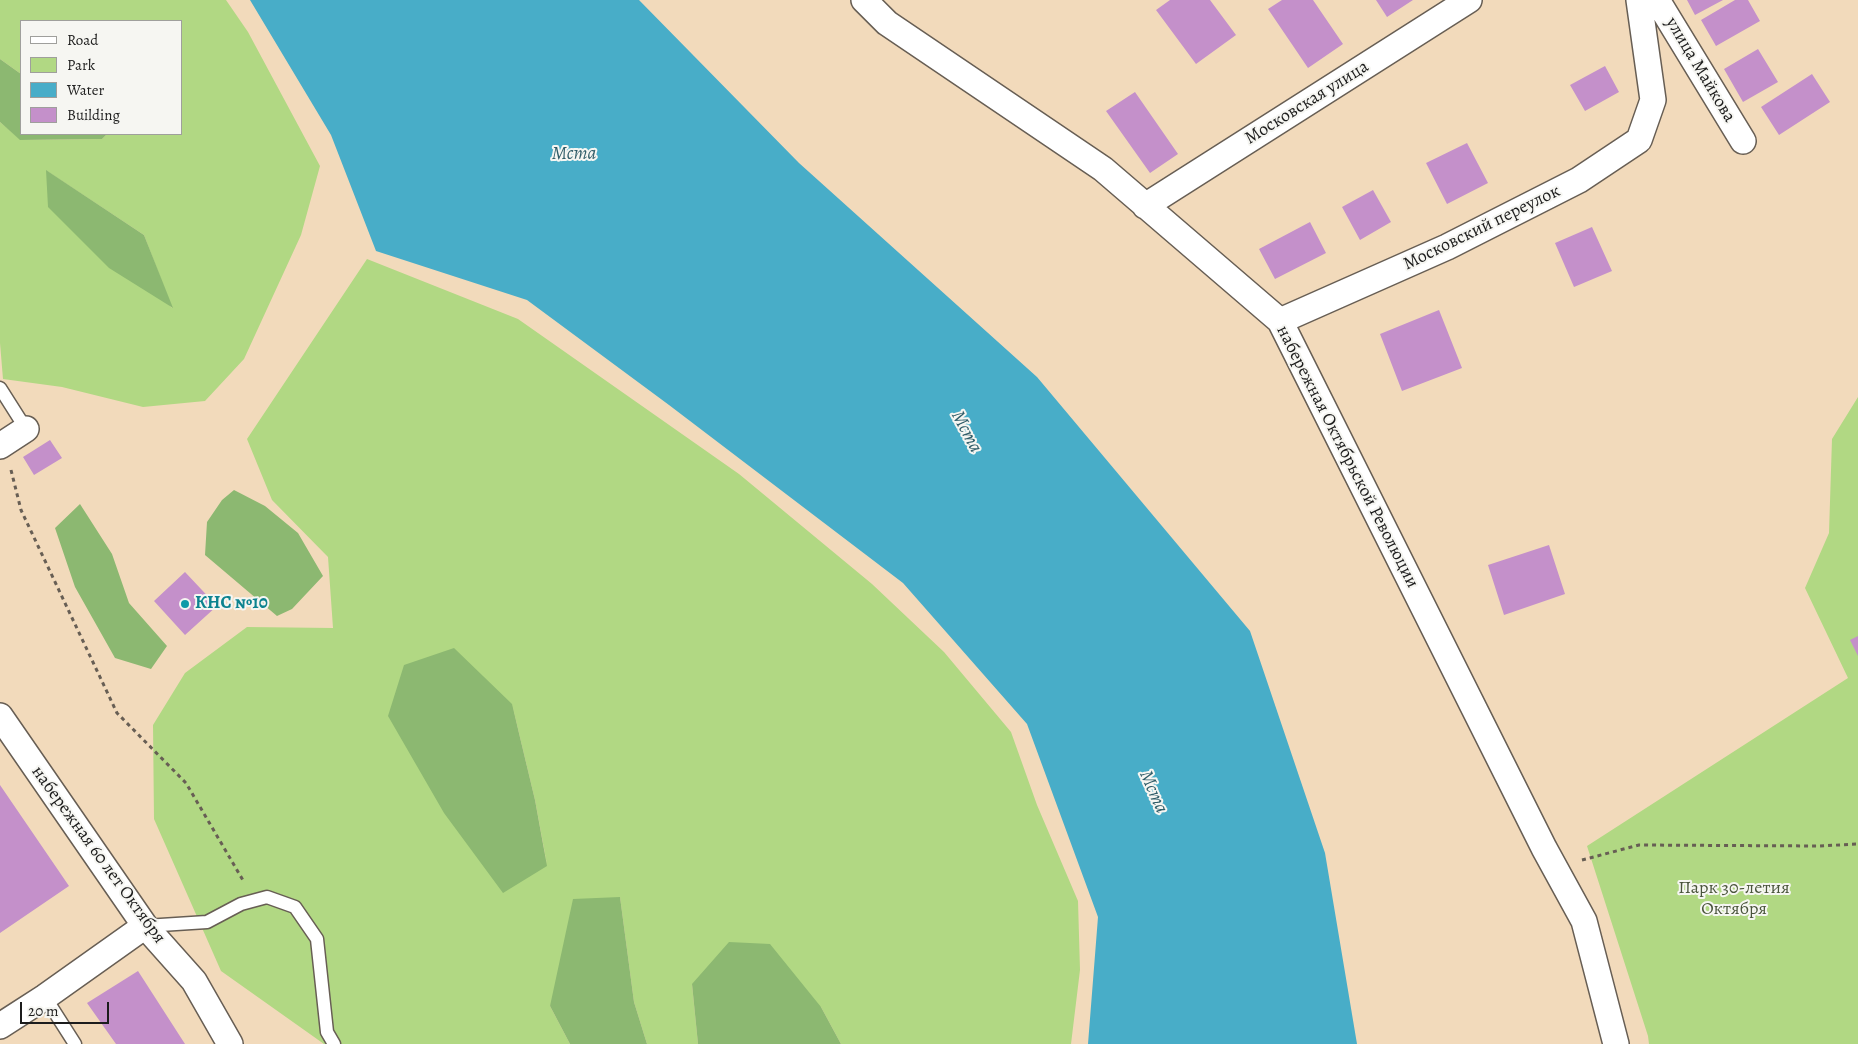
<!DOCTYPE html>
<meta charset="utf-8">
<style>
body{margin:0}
#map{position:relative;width:1858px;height:1044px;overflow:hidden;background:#f2dabb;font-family:Alegreya,serif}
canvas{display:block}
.legend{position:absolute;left:20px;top:20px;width:162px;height:115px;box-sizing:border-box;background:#f6f6f2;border:1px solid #9f9f9c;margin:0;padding:6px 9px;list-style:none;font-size:15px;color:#1c1c1c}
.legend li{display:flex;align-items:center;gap:10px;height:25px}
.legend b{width:25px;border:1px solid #9f9f9c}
.scale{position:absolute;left:20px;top:1002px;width:89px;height:22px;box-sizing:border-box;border:2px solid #1c1c1c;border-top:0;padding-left:6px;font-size:15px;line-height:18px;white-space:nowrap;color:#1c1c1c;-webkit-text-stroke:4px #f6f6f2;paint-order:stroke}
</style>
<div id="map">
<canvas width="1858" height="1044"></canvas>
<ul class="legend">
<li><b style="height:6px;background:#fff"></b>Road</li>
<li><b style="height:14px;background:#b1d883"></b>Park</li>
<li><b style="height:14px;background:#48adc8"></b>Water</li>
<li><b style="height:14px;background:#c490ca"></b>Building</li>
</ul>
<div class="scale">20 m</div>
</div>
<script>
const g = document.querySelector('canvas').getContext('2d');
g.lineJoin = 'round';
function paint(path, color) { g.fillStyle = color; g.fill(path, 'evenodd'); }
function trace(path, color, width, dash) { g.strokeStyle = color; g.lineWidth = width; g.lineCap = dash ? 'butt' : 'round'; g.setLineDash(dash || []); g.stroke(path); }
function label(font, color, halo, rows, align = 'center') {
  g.font = font + ' Alegreya,serif'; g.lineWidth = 4; g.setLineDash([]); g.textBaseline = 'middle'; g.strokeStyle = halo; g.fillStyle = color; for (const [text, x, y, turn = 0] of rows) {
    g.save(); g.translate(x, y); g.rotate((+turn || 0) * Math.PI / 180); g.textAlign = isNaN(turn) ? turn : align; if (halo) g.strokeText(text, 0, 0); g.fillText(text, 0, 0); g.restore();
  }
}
paint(new Path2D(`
 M0,0H226L248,32L320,166L301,235L244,359L205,401L143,407L62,387L3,379L0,343V122L21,140L102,139L107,134H181V21H21V74L0,59ZM47,171L144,235L172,308Z
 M367,259L518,319L739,474L872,584L944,652L1011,732L1037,805L1078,901L1080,970L1071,1044H841L821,1007L692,984L698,1044H647L634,1002L620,897L550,1006L570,1044H324L221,971L154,819L153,725L185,673L247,627L333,628L328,557L272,500L247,439ZM512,704L535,800L547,865Z
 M1858,397V1044H1649L1648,1036L1587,846L1848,678L1805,588L1829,533L1832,439Z`), '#b1d883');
paint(new Path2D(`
 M0,59L21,74V134H107L102,139L20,140L0,122Z
 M46,170L144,235L173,308L109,268L48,207Z
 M234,490L265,506L298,533L323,576L292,609L277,616L205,555L207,522L222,500Z
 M80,504L112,554L129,603L167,646L151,669L115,658L75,587L55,528Z
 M454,648L512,704L535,800L547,866L503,893L444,813L388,716L404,665Z
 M620,897L634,1002L647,1044H570L550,1006L573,899Z
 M729,942L770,944L821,1007L841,1044H698L692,984Z`), '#8cb871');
paint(new Path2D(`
 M250,0H639L799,163L1037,377L1250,631L1325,853L1357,1044H1088L1098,917L1027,724L903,583L669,405L527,300L376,251L331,135Z`), '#48adc8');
paint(new Path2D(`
 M1170,0H1210L1236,35L1196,64L1156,10Z
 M1282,0H1313L1343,44L1308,68L1268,9Z
 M1376,0H1413L1387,17Z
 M1687,0H1723L1695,15Z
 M1735,0H1748L1760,21L1716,46L1701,20Z
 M1758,49L1778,82L1743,102L1724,69Z
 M1605,66L1619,92L1585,111L1570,85Z
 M1812,74L1830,102L1779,135L1761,107Z
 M1135,92L1178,154L1150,173L1106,111Z
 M1467,143L1488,183L1447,204L1426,163Z
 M1373,190L1391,222L1360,240L1342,207Z
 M1310,222L1326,253L1275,279L1259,249Z
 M1592,227L1612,271L1574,287L1555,243Z
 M1439,310L1462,368L1402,391L1380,334Z
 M50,440L62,458L34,475L23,457Z
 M1549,545L1565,594L1504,615L1488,565Z
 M185,572L217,606L185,635L154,601Z
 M1858,636V656L1850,640Z
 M0,785L69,886L0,933Z
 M138,971L185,1044H116L87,1003Z`), '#c490ca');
const lane = new Path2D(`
 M0,388L26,429
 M145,926L207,922L241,904L267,897L295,907L317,939L327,1032L334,1044
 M45,997L75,1044`);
const street = new Path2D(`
 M864,0L887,23L1103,169L1280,321L1544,848L1584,921L1616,1044
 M1657,0L1743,141
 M1145,206L1469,0
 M1280,321L1447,247L1579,180L1639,140L1653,100L1639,0
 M0,446L26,429
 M0,716L145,926L194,981L230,1044
 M0,1026L45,997L145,926`);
trace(lane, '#675e54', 15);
trace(street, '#675e54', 28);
trace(new Path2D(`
 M11,470L21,510L117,713L186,783L244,882
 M1582,860L1639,845L1819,846L1858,844`), '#675e54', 3, [4, 4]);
trace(lane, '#fff', 12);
trace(street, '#fff', 25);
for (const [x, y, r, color] of [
 [185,604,5,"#0f9aa8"]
]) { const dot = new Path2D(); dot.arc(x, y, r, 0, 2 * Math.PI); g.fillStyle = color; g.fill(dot); trace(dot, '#f6f6f2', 2); }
label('18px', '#1c1c1c', '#f6f6f2', [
 ["улица Майкова",1700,70,59],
 ["Московская улица",1307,103,-32],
 ["Московский переулок",1482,228,-26],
 ["набережная Октябрьской Революции",1347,457,63],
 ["набережная 60 лет Октября",98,855,54]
]);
label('bold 18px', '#0d838f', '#f6f6f2', [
 ["КНС №10",195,604]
], 'left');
label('18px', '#49543b', '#f6f6f2', [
 ["Парк 30-летия",1734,889],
 ["Октября",1734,910]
]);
label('italic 19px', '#305d69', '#f6f6f2', [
 ["Мста",574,154],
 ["Мста",966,432,62],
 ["Мста",1153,792,66]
]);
</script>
